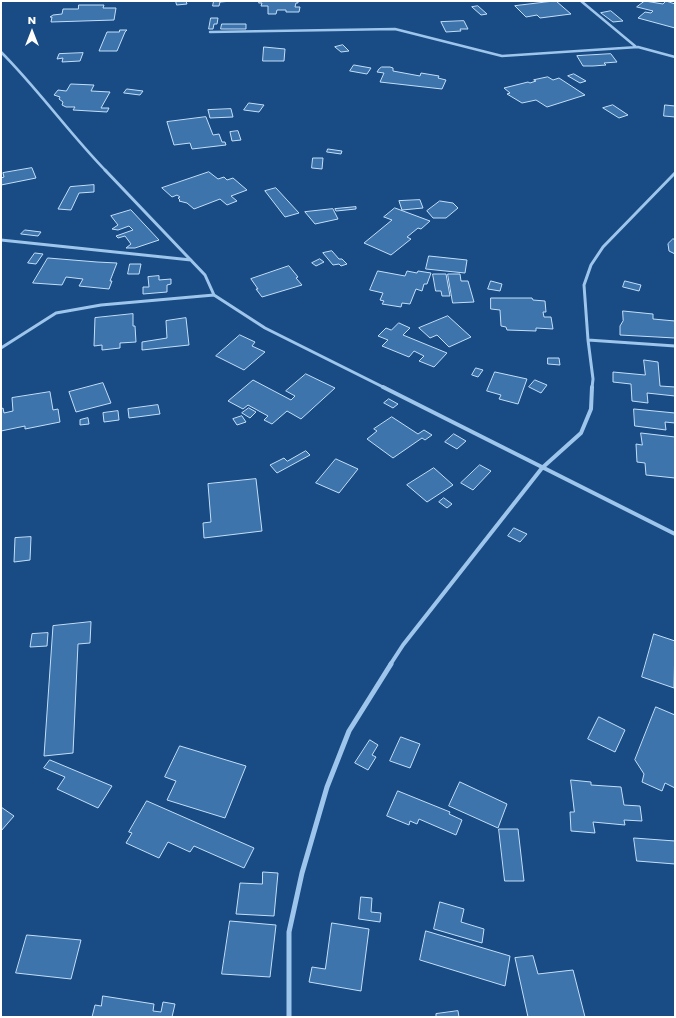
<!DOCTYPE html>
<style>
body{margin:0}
#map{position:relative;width:676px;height:1018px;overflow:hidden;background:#194c84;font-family:Poppins,sans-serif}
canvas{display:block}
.frame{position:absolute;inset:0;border:2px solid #fff;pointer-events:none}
.north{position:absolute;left:12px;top:12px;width:40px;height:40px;-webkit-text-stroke:3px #194c84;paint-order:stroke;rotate:0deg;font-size:11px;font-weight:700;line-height:16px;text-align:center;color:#fff}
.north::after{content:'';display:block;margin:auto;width:14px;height:18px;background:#fff;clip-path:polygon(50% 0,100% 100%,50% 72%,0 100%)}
</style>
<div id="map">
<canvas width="676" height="1018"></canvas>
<div class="frame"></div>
<div class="north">N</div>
</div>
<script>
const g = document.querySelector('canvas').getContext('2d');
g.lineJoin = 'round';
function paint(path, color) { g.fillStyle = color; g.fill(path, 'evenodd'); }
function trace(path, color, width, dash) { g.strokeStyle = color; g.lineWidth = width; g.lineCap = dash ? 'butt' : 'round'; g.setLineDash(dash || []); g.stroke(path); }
const building = new Path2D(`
 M176,1H186L187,4L177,5Z
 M214,1H232L220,2L219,6H213Z
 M260,1H298V3H296L295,7H300L299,12H286V10H277L276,14H268V6H261L262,3H259Z
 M556,1L571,14L540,18L537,15L526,17L515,6Z
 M645,1L663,4L666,1L675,4V28L638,18L645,12L651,13L653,11L637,7Z
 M79,5H104L103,8H116L114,20L51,22L52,17H50L53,15L62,14L63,9H78Z
 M478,6L487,14L481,15L472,7Z
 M611,11L623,21L613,22L601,13Z
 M211,18H218L217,24H214L213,29H209Z
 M464,21L468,29H460L461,31L446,32L441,22Z
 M222,24H246V29H221Z
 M120,30H127L125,32L117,51H99L107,32H119Z
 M343,45L349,51L341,52L335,47Z
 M264,47L285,49L284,61H263Z
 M83,53L80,61L62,62L63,58L57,59L59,54Z
 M611,54L617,62L604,63L606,65L593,66H583L577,56Z
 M354,65L371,68L367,74L350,71Z
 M382,67H390L393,68V71L420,76L421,73L439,76L438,78L446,80L442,89L380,82L384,73L377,72L379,69Z
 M574,74L586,81L580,83L568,76Z
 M548,77L553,80L559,78L585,95L547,107L536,100L522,103L507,94L510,93L504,88L528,82L530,83L536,81L534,80Z
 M71,84L94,85L91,91L110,92L101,108H109L107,112L73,110L75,107H66L62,105L63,102L59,99L60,97L54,95L58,90L66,91Z
 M127,89L143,91L140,95L124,93Z
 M249,103L264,105L259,112L244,110Z
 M613,105L628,115L619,118L603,108Z
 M665,105L675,106V117L664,116Z
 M231,109L233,117L210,118L208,110Z
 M206,117L213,135L219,134L222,142H225L226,145L192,149L190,143L174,145L167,122Z
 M238,131L241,140L232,141L230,132Z
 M328,149L342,151L341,154L327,152Z
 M313,158H323L322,169L312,168Z
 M32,168L36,178L1,185V178L4,177L3,173Z
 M209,172L218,179L224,177L227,180L233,178L247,190L231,196L237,201L227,205L220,199L194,209L187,203L179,201L180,200L178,198L180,197L177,195L172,197L162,188Z
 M94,185V192L79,193L71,210L58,209L70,187Z
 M276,188L299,213L285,217L265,191Z
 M420,200L423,208L402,210L399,201Z
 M440,201L453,203L458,208L446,218H433L427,211Z
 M356,207V209L336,211L335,209Z
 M395,208L430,221L421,229L418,228L407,237L411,239L391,255L364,243L392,220L384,217Z
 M333,209L338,219L315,224L305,212Z
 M131,210L159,240L135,248H126L131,244L125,236L118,238L116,236L133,230L129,226L118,230L112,229L118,225L111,216Z
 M25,230L41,232L38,236L21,234Z
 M673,239H675V254L669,251L668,244Z
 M332,251L339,259H342L347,264L341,266L339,264L333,265L323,253Z
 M35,253L43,254L36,264L28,263Z
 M429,256L467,260L465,273L426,269Z
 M48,258L97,262L117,263L110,281H112L109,289L79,286L83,279L66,277L62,285L33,283Z
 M320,259L324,262L316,266L312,263Z
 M130,264H141L139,274H128Z
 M289,266L298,277L296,278L302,285L262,297L256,289H258L251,279Z
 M378,271L405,276L407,271L417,273L418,271L431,273L427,284H424L422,291L416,289L410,304L402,303L401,307L382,304L384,301L380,300L383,293L370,290Z
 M433,274H446L450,296H442L441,291H436Z
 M448,274H460L461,281H468L474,302L453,303Z
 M159,276V280L171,279V284L167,285V292L143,294V287H149L148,277Z
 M491,281L502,284L500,291L488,289Z
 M625,281L641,285L639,291L623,287Z
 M491,298H532L533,300L545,301L546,312H543L544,317H551L553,329L536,328V331L507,330L506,327L501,326L500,310L491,309Z
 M623,311L653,314V319L675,321V338L620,335V326L623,321Z
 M133,314V326H135L136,342L120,343V348L102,350V345L94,346L95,318Z
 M448,316L471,337L449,347L437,335L430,338L419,328Z
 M186,318L189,345L142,350V342L167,338L166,321Z
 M399,323L410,328L403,335L447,353L434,367L419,361L424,356L414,351L409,357L382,346L388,340L378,336L386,328L391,330Z
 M240,335L255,342L252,346L265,352L244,370L216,356Z
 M548,358H559L560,365L548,364Z
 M644,360L658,362L660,386L675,387V396L647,393L648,403L632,401L631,384L613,382V372L645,375Z
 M476,368L483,370L478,377L472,375Z
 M495,372L527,379L518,404L499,399L501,395L487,391Z
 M306,374L335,388L301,419L287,411L272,424L264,420L268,416L248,405L243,409L228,401L253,380L291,400L295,396L286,391Z
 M535,380L547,385L541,393L529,387Z
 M103,383L111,403L76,412L69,392Z
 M50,392L53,410L58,409L60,422L25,429V426L1,431V409L3,408L4,413L13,411L12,398Z
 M389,399L398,404L393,408L384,403Z
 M158,405L160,414L129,418L128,409Z
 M249,408L256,412L250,418L242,413Z
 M634,409L675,413V423L665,422L666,430L635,426Z
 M118,411L119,420L104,422L103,413Z
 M242,416L246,422L237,425L233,419Z
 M392,417L418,434L424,430L432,435L425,440L422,438L393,458L367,439L377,431L374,429Z
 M88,418L89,424L80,425V420Z
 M641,433L675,437V478L646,475L645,463L637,462L636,444L642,445Z
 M454,434L466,441L457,449L445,442Z
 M306,451L310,455L277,473L270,465L284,458L287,461Z
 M336,459L358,469L339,493L316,483Z
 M480,465L491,471L473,490L461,483Z
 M434,468L453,485L427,502L407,485Z
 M256,479L262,531L204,538L203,523L211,522L208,484Z
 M444,498L452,504L447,508L439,502Z
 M514,528L527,534L520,542L508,536Z
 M31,537L30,560L14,562L15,538Z
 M91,622L90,643L78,644L73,753L44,756L53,626Z
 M48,633L47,646L30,647L32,634Z
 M654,634L675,641L674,688L642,677Z
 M656,707L675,715V788L665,783L662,791L642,782L644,774L635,760Z
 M599,717L625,730L615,752L588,739Z
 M401,737L420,744L410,768L390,761Z
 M370,740L378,745L372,755L376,757L368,770L355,763Z
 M180,746L246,766L225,818L167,800L176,781L165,777Z
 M50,760L112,786L98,808L57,789L65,777L44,768Z
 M571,780L591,782V785L621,787L624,805L640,806L642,821L624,820L625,825L593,822L595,833L571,831L570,812H574Z
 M460,782L507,804L498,828L449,806Z
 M398,791L450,812L449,814L462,820L456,835L419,819L417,824L410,821L409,825L387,816Z
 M147,801L254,848L244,868L194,846L190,852L168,842L159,858L126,843L132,833L129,832Z
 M1,807L14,816L1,831Z
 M499,829H518L524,881H505Z
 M634,838L675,841V864L637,861Z
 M263,872L278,873L274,916L236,914L240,883L262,884Z
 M361,897L372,898L371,912L381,913L380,922L359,919Z
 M440,902L464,909L461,922L484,929L482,943L434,929Z
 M230,921L276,925L270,977L222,974Z
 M332,923L369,929L361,991L309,982L312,967L325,969Z
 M426,931L510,956L505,986L420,960Z
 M27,935L81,940L71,979L16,973Z
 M533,956L538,974L573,970L585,1017H528L515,958Z
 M103,996L154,1004L153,1011L161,1012L163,1002L175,1004L172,1017H174H92L95,1005L101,1006Z
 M458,1011L459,1017H436V1014Z`);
paint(building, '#3d74ac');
trace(building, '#c3def9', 1);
trace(new Path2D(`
 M581,1L635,46
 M210,32L395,29L502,56L638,47L675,57
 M1,52C38,89 69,133 106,171`), '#9ec5ec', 2.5);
trace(new Path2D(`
 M105,170L205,275L214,295L265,328L385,388
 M1,240L191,260
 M588,340L675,346
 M1,348L56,313L101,305L214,295
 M592,388L593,379L588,340L584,285L591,265L603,247L675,173`), '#9ec5ec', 3);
trace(new Path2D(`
 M383,387L675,534
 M390,665L403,645L542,468L581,433L591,409L592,387`), '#9ec5ec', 4);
trace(new Path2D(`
 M289,1017V932L302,873L327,787L349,731L391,664`), '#9ec5ec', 5);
</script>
